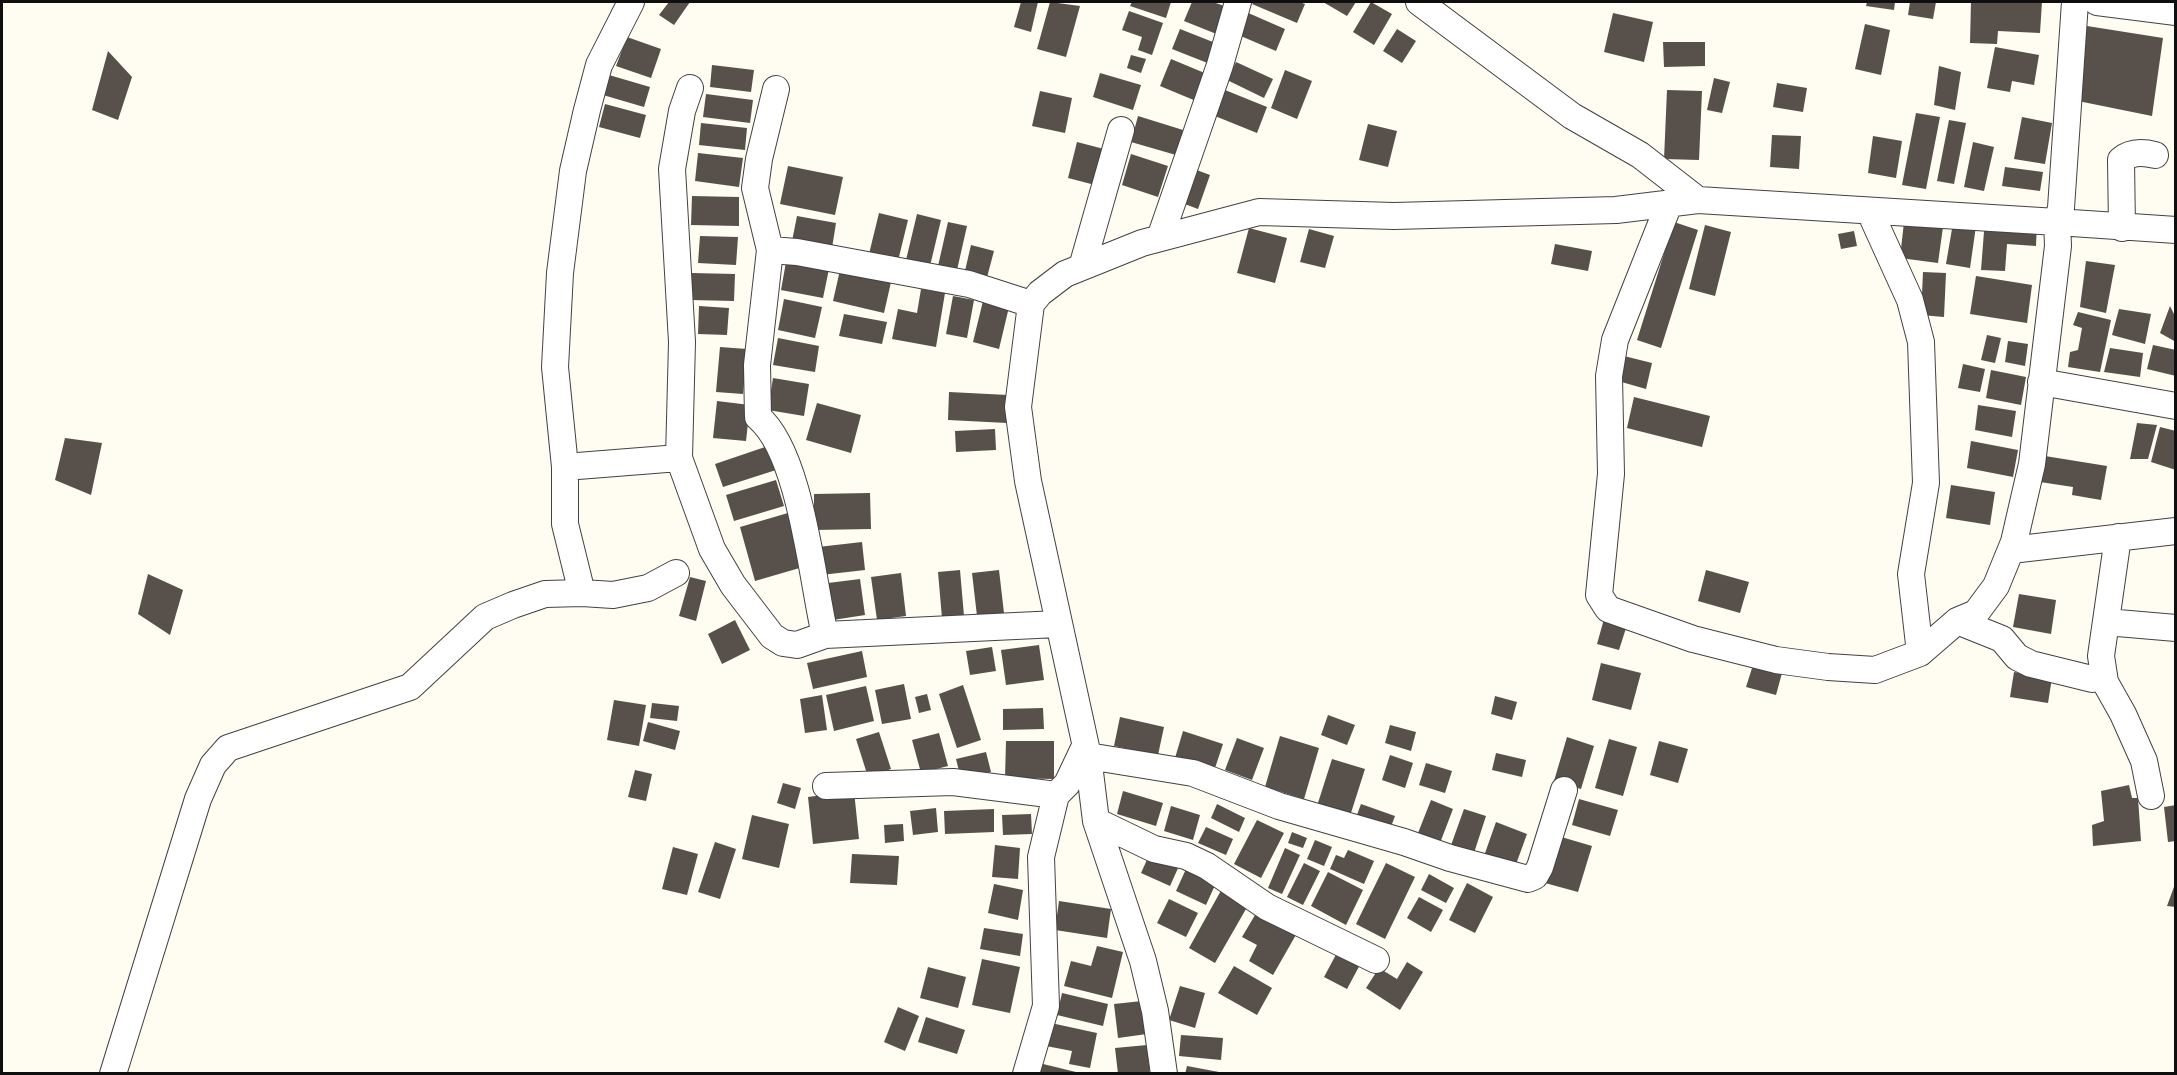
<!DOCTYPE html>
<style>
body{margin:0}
#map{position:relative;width:2177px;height:1075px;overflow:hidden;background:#fffcf1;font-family:Bitter,serif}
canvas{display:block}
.frame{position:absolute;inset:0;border:3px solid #0f0f0f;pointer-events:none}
</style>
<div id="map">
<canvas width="2177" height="1075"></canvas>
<div class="frame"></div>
</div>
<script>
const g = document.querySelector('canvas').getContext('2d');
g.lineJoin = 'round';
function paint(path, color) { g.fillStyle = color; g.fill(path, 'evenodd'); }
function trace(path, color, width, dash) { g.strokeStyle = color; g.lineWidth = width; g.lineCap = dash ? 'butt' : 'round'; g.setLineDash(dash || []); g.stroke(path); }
paint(new Path2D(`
 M669,2H690L674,25L659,15Z
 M1021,2H1038L1031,32L1014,27Z
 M1050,2L1080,6L1066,57L1037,49Z
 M1132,2H1171L1166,18L1130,6Z
 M1192,2H1213L1230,8L1219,35L1184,21Z
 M1254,2H1299L1305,4L1297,23L1252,4Z
 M1323,2H1356L1347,16Z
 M1371,2L1392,14L1374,45L1353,32Z
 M1867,2H1895L1894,10L1866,6Z
 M1910,2H1936L1933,19L1908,15Z
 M1971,2H2042L2040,33L1998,31L1997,44L1970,43Z
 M1129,11L1163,23L1152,55L1138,50L1142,37L1122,30Z
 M1246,12L1285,29L1276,51L1236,34Z
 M1613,13L1653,22L1644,62L1604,52Z
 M1865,24L1890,30L1881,75L1855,69Z
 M2087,26L2163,38L2152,116L2078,101Z
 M1180,29L1218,44L1210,64L1172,49Z
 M1397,29L1416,41L1402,63L1383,51Z
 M627,37L661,49L651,78L616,66Z
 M1663,42H1705V66L1664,67Z
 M1995,47L2039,55L2034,85L2012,81L2010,92L1987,88Z
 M108,51L132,77L118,120L92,110Z
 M1131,55L1146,59L1141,73L1127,68Z
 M1171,59L1207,74L1196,101L1160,86Z
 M1236,62L1273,79L1264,98L1227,80Z
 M712,65L754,70L751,92L710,87Z
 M1939,66L1961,72L1955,110L1934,105Z
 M1285,70L1312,81L1297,119L1271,108Z
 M1100,73L1141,85L1133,110L1093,97Z
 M609,75L650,87L644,107L603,95Z
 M1714,78L1730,82L1722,113L1707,110Z
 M1777,83L1807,88L1803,112L1773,107Z
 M1225,90L1267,107L1257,133L1215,116Z
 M1667,90L1702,91L1699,160L1664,159Z
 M1040,91L1072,98L1065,133L1032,126Z
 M706,94L753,100L750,123L703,117Z
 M605,104L646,115L640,138L599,127Z
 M1916,113L1940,117L1926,189L1902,185Z
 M1138,116L1183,130L1176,155L1131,142Z
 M2022,117L2052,123L2045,164L2014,159Z
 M1949,120L1966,123L1954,184L1937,181Z
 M701,123L747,128L745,150L699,145Z
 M1368,124L1397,131L1388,167L1359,160Z
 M1772,135L1801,136L1799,169L1770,167Z
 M1873,136L1902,141L1896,178L1868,173Z
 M1077,142L1104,149L1095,185L1068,178Z
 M1973,142L1994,147L1984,191L1964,187Z
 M698,153L743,158L739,187L695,181Z
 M1131,154L1168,166L1158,197L1122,185Z
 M788,166L843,177L835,215L780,204Z
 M2005,167L2043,172L2040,191L2002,186Z
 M1194,169L1210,175L1198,209L1182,203Z
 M692,196L739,197V226L691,225Z
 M879,213L908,220L898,261L869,254Z
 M917,214L941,220L930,266L906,260Z
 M797,216L836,223L832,248L792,241Z
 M1985,219L2037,223L2036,246L2007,244L2005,271L1981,270Z
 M948,222L967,226L957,270L938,266Z
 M1674,222L1698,230L1661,348L1637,340Z
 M1904,222L1943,227L1938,263L1900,258Z
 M1953,223L1976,226L1970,268L1946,264Z
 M1705,225L1731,232L1715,296L1689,289Z
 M1249,228L1287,238L1275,283L1237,273Z
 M1309,229L1334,236L1325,268L1300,262Z
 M1854,231L1857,246L1841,249L1838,234Z
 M700,236L738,237L736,265L698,263Z
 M1555,244L1592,251L1588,271L1551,264Z
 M971,245L994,251L986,281L964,275Z
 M2086,261L2115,265L2106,313L2080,307Z
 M786,262L829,269L823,298L781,290Z
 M840,270L891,282L884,313L833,301Z
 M1923,272L1946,273L1944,317L1921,315Z
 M692,273L735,274L734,301L691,300Z
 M1976,276L2032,285L2027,323L1970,314Z
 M921,289L945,293L936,347L892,339L898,309L917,313Z
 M953,296L974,300L967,338L946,334Z
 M784,299L822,307L815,338L778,330Z
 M983,301L1009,307L999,349L973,342Z
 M699,306L729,308L727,335L698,334Z
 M2170,306L2176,318V342L2160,333Z
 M2119,309L2151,314L2145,344L2112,335Z
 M2078,312L2111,320L2100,372L2068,367L2070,352L2078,350L2082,328L2073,325Z
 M844,314L887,322L882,344L839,336Z
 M1987,335L2001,338L1995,363L1981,360Z
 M778,338L819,346L815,372L773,365Z
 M2008,341L2028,344L2025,366L2005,362Z
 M2153,345L2176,350V376L2147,369Z
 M720,347L747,349L743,394L716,392Z
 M2110,348L2143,353L2140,377L2104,372Z
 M1624,356L1652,363L1646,389L1618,381Z
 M1963,364L1985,369L1980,392L1958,388Z
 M1991,370L2026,377L2021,405L1986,398Z
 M773,378L809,384L804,416L768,410Z
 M949,392L1008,395L1007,423L948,420Z
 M1634,397L1710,416L1702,447L1627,428Z
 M717,401L750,405L746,441L713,438Z
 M817,403L861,415L851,453L806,440Z
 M1978,405L2016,411L2012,437L1975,430Z
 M2137,423L2157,425L2148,459H2130Z
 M2160,427L2176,431V470L2151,462Z
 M995,429L996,450L956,452L955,431Z
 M65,438L102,443L91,495L55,480Z
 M1971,441L2018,450L2013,477L1967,468Z
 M768,446L776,470L723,487L715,464Z
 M2045,456L2107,466L2101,500L2072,495L2073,487L2040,482Z
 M776,480L784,506L734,521L726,495Z
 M1951,485L1995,492L1990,525L1946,518Z
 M870,493L871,529L814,530V494Z
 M788,513L803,567L755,581L740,527Z
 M862,542L865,570L821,575L818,547Z
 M960,570L964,616L942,618L938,572Z
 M999,570L1004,613L977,616L972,573Z
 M1706,570L1749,582L1740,613L1698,601Z
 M901,573L906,616L877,620L871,577Z
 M148,574L183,590L170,635L138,614Z
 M690,577L706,581L696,621L679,616Z
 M860,579L865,615L833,620L828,583Z
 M2019,594L2056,600L2051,634L2013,627Z
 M1604,619L1627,625L1619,650L1597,644Z
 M735,620L750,650L722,664L708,634Z
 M1039,645L1044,680L1006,685L1001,650Z
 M992,647L996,671L970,675L966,651Z
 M862,651L867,677L813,689L807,663Z
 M1601,663L1641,673L1631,710L1592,700Z
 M1753,665L1782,673L1776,695L1746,687Z
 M2014,672L2052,678L2048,703L2010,697Z
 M904,684L911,719L882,724L875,690Z
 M963,685L981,740L957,748L939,694Z
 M866,686L874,721L834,731L826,695Z
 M927,694L931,710L919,713L915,697Z
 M822,695L827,730L805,733L800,699Z
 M1495,696L1517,702L1512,720L1491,714Z
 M614,700L646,705L639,746L607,740Z
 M652,703L679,706L677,721L650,718Z
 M1043,708L1044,729L1003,730V709Z
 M1328,715L1355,725L1347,745L1321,735Z
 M1120,717L1164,727L1158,755L1114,746Z
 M648,722L680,731L675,750L643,741Z
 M1390,725L1416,732L1411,751L1385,743Z
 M1183,731L1223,744L1214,771L1175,758Z
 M879,732L891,769L868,777L856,739Z
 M939,733L948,766L921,773L912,740Z
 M1280,736L1319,748L1304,799L1265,787Z
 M1567,737L1594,746L1581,789L1554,781Z
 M1237,738L1264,748L1252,780L1225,770Z
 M1609,739L1637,747L1623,796L1595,788Z
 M1006,741H1054V779L1005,778Z
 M1659,741L1688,749L1678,783L1650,775Z
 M986,752L991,772L961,779L956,759Z
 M1496,753L1526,760L1522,777L1492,770Z
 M1390,755L1413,763L1405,788L1382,780Z
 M1332,759L1365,769L1350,816L1317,806Z
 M1426,763L1452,771L1445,793L1419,785Z
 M635,770L652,774L646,801L628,797Z
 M783,783L801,788L795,809L777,803Z
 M2129,785L2132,798H2138L2141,841L2093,846L2092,825L2104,821L2101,791Z
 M854,791L859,839L813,844L808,797Z
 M1123,791L1163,803L1156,826L1117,814Z
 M1579,799L1618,810L1610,836L1572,825Z
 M1431,800L1453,809L1440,843L1418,833Z
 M1217,804L1245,818L1239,832L1211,818Z
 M1361,804L1395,816L1388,835L1354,823Z
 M2176,805V841L2168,842L2164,807Z
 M1171,806L1200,815L1193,840L1164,831Z
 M936,808L938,832L913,835L910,811Z
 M994,809V832L945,834L944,811Z
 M1464,809L1486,816L1473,856L1450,848Z
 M1031,814L1032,834L1003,835L1002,815Z
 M752,815L789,824L779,868L742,859Z
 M1257,820L1284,833L1261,878L1234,864Z
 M1496,822L1527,834L1515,867L1484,856Z
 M903,824L904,841L885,843L884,825Z
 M1206,827L1233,839L1226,855L1198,843Z
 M1292,832L1307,838L1303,848L1288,843Z
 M1558,836L1592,846L1578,892L1545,883Z
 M1315,840L1332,847L1324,866L1307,859Z
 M715,842L736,849L720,899L698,892Z
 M995,845L1020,848L1018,879L992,877Z
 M673,847L698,854L687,895L662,889Z
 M1285,848L1300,855L1282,894L1268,888Z
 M1348,850L1374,861L1364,884L1330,869L1336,855L1344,858Z
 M1150,853L1179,866L1170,886L1141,873Z
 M852,854L899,856L897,885L850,883Z
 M1304,863L1320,871L1303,905L1287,897Z
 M1386,863L1415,877L1385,939L1356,924Z
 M1186,869L1216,883L1206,905L1176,891Z
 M1328,872L1363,890L1346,925L1311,906Z
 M1429,874L1454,888L1446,903L1421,890Z
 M1467,883L1493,897L1475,933L1449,920Z
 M994,884L1023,890L1018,920L988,913Z
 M2175,884L2176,907L2167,906Z
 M1223,887L1250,902L1215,963L1189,948Z
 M1419,897L1443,910L1431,932L1407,918Z
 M1169,899L1198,913L1186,937L1157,923Z
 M1059,901L1111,909L1107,938L1055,930Z
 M1258,910L1297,933L1273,975L1249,961L1257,945L1242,937Z
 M984,928L1023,934L1020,956L980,949Z
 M1097,946L1123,952L1112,998L1064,986L1071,961L1091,966Z
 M1339,949L1362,961L1347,989L1324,977Z
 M982,959L1020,967L1010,1013L972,1005Z
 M1407,962L1423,972L1400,1010L1366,988L1379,968L1397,979Z
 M1234,966L1272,988L1257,1015L1218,993Z
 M928,967L966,977L958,1008L920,998Z
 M1180,986L1205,993L1195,1028L1169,1020Z
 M1062,993L1108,1004L1103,1026L1057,1015Z
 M1142,1001L1147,1034L1118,1038L1114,1004Z
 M898,1007L919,1016L905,1051L884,1042Z
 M926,1017L965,1030L957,1054L918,1042Z
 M1051,1023L1097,1033L1090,1068L1069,1064L1072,1051L1046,1046Z
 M1181,1035L1223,1038L1221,1060L1179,1056Z
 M1147,1045L1150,1074H1118L1115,1048Z
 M1039,1063L1080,1073V1074H1036Z
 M1187,1066L1219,1072V1074H1185Z`), '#58504b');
const minor = new Path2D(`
 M1419,2L1572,116L1640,155L1698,200
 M2097,2L2176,12
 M690,88L682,111L672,169L682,342L679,458L712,549L733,585L772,636L783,643L797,645L825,635
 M776,89L759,159L755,188L770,250L797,252L969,284L1031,304
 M1669,204L1615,340L1609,376L1611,474L1599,595L1608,609L1693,639L1776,660L1828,667L1875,670L1920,653L1957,621L1976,613L1996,586L2014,542L2032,464L2058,246L2057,222L2176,230
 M1870,212L1910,300L1921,342L1926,483L1911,574L1920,653
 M2122,228L2121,160C2131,151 2143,152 2155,155
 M1160,238L1220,65L1238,2
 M770,250L757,365L758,417C801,453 812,580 825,635L1058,624
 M1082,267L1121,130
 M2041,382L2176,406
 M565,467L679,458
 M2118,537L2101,656L2105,682L2123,714L2144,761L2151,796
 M2011,550L2176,531
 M582,593L565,524V467L555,367L560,273L573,171L587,110L599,65L631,2
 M1957,621L2002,639L2017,657L2031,664L2092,679
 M2106,622L2176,628
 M1088,756L1193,773L1279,806L1404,842L1450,858L1528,879L1535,876L1540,867L1564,790
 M826,786L953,782L1056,795
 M1096,821L1154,849L1186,856L1207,866L1267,907L1376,960
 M113,1074L198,799L213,765L228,748L410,687L485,617L513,605L545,594L582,593L613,595L648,588L676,573
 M1026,1074L1046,1006L1041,857L1056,795L1067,784L1085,746
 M1164,1074L1155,1011L1143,961L1096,821L1088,756L1028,481L1018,407L1031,304L1040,293L1065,274L1142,243L1259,212L1394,216L1616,210L1698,200L2057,222L2061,208L2075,2`);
trace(minor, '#424242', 28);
trace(minor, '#fff', 26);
</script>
